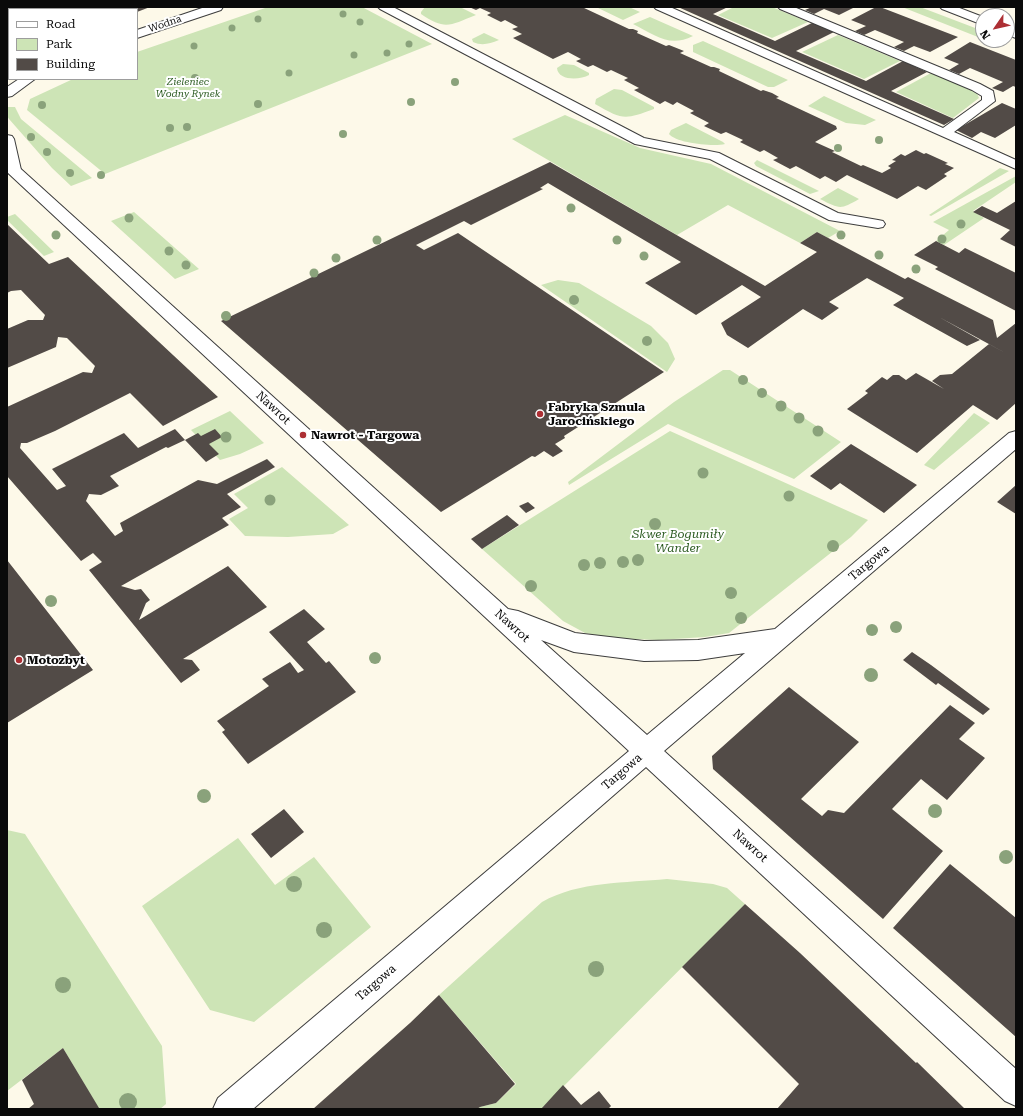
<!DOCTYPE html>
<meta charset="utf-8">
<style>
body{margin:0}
#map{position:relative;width:1023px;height:1116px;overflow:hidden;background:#fdf9e9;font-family:"Roboto Serif",serif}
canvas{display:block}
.frame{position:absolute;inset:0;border:8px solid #0a0a0a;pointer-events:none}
.legend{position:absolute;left:8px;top:8px;width:130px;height:72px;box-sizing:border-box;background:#fff;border:1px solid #9d9d9d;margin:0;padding:5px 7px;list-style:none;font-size:12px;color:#0a0a0a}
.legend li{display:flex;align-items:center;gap:8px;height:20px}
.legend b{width:20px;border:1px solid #9d9d9d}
.north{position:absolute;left:975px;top:8px;width:40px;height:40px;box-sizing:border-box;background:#fff;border:1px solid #9d9d9d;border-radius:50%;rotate:236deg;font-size:11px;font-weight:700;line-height:16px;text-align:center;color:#0a0a0a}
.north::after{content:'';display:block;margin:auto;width:14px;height:18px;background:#ad2f34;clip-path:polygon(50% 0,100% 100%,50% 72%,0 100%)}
</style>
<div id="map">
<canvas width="1023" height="1116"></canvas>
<div class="frame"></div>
<ul class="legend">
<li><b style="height:5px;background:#fff"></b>Road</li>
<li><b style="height:11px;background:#cde4b6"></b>Park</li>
<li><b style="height:11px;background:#524b47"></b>Building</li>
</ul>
<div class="north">N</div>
</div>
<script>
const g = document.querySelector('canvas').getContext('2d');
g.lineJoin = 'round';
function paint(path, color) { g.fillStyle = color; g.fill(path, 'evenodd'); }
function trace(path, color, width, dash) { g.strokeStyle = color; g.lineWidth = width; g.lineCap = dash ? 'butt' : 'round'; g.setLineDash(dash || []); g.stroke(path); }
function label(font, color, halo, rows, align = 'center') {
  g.font = font + ' "Roboto Serif",serif'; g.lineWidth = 4; g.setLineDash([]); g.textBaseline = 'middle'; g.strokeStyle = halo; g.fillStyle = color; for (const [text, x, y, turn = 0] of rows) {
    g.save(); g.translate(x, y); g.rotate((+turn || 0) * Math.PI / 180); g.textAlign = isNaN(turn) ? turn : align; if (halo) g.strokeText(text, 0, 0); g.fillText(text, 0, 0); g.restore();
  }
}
paint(new Path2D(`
 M268,7H362L432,44L105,174L27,110L30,99L73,79H137V52Z
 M425,7H460L476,15C450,25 446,31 421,14V12Z
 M596,7H629L640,12L623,20Z
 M734,7H772L808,22L772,38L718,15Z
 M902,7H920L983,31V39Z
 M650,17L693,36C669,48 655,35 633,24Z
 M484,33L499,40C489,44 482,46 473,42L472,39Z
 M838,35L900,61L864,79L802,52Z
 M703,41L788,80L774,87H768L693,52V45Z
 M563,64L574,65L589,73V75C580,80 558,81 557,68Z
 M931,73L937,74L976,91L979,98L953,118L896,92Z
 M614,89L622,90L654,107V109C624,120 623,120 595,104L596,99Z
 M824,96L876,120L865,125L846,123L808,106Z
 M7,107H15L21,119L92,178L71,186L52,168L9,119L7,116Z
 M565,115L640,148L711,164L840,231L828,238L817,232L800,243L728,205L677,235L512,139Z
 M686,123L723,142L725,144C713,147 676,143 669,134L671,130Z
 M757,160L819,191L810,194L756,166L754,163Z
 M1000,168L1009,171L931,216L929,215Z
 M1016,176V182L973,211L984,218L944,245L936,241L949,230L933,222Z
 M838,188L859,199C840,210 840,209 820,199Z
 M134,212L199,269L175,279L111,221Z
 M15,214L54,252L44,256L7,220V217Z
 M558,280L579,283L651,326L668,343L675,359L667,372L541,285Z
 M723,370H730L841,442L794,479L668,424L569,485L568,482L674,402Z
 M230,411L264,443L240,454L220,460L191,430Z
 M974,413L990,423L934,470L924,465Z
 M670,431L868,520L851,537L729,633L705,637L658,640L612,638L585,633L563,621L482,549Z
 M282,467L349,525L333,534L288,537L245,536L229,519L248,508L234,494Z
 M7,830L25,834L162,1046L166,1104L160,1109H99L63,1048L7,1091Z
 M238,838L275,885L314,857L371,927L254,1022L210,1010L142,906Z
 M667,879L713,884L727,888L745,904L541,1109H477L480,1107L496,1103L516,1084L439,995L542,902C579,881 626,883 667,879Z`), '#cde4b6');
paint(new Path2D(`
 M63,7H150L137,12V9H58Z
 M469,7H582L629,29H633L638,31L637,33L666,46L669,45L684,51L680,53L711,67H714L720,69L719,71L761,91L763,90L772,93L779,97L776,98L836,126L837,129L815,142L835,151L832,152L861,166L863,165L882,173L891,168L888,166L896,161L892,160L901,154L905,156L916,150L924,154L926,153L948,163L945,164L954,168L944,174L947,176L926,190L918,186L897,199L847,175L836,182L825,176L820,179L796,166L790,169L773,160L778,158L764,150L760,152L740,142L743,140L726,132L721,134L704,126L709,123L690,113L694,111L677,102L673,105L665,101L660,104L634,90L639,88L624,80L628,78L611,70L607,72L593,65L588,67L576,61L581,59L568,52L553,59L513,38L522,34L512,29L518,27L505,20L501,22L487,15L491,13L480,8L476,10Z
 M678,7H728L713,14L775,41L812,23L834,32L796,51L866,81L903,61L927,72L891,91L954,119L944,125Z
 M812,7H855L839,15L824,9L814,14L805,10Z
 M876,7H880L958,37L930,52L914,46L904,51L894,47L904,42L875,30L864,35L855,31L866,26L851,20Z
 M970,42L1016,60V87L1013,86L1003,92L992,88L1003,82L970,68L959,74L949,70L959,64L944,58Z
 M1002,103L1016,109V125L995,138L981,132L972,138L956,130Z
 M550,162L765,286L817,252L800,243L817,232L905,279L908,277L993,320L997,338L1016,323V403L997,420L973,405L917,453L847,409L868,393L865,391L882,377L887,380L893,375H899L906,380L916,373L944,389L932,381L940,375L952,374L989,344L1011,356L939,317L980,340L967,346L893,305L904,298L867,278L829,302L839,308L822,320L803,309L748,348L727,335L721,323L761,297L742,285L696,315L645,283L681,262L548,183L540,188L543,189L471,225L464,221L416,245L424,250L458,233L664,372L564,436L565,438L555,444L563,451L553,457L544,451L535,457L532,456L441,512L221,321Z
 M1016,201V247L1000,239L1010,230L973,212L982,206L997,213Z
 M7,224L49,264L68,257L218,397L163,426L130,393L55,431L27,443H21L20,448L57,490L66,486L52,469L124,433L138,448L175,429L185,440L198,433L201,436L215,429L222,437L209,444L219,454L206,462L185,440L168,448L166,447L110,476L119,486L101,495L89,494L86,501L115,536L123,531L120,523L198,480L217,484L267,459L275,467L227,494L241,507L222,518L229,525L121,586L135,590L141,589L150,600L146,603L139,620L228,566L267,607L183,659L192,660L200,670L181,683L89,570L102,562L93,553L81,561L7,476V407L83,372L92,373L95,366L67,338L58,337L56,347L7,368V329L28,320H43L45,315L21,290L11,291L7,293Z
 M936,241L959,253L965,248L1016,273V311L935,269L938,267L914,255Z
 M851,444L872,457L917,485L884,513L840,483L831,490L810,476Z
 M1016,485V514L997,502Z
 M528,502L535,508L526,513L519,506Z
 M507,515L519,525L482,549L471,539Z
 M7,560L93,670L7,723Z
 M304,609L325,629L307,642L326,663L329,661L356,692L248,764L222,732L225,730L217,721L269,686L262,679L290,662L298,673L304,670L269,632Z
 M912,652L931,665L990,709L983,715L938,683L936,685L903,660Z
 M789,687L859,742L801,799L822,816L828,810L844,813L950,705L975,723L959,739L985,758L947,800L921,779L892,809L943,851L883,919L713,769L712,756Z
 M284,809L304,832L271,858L251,834Z
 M950,864L1016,918V1037L893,928Z
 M745,904L800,953L916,1063L917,1062L965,1109H777L799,1084L682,967Z
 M439,995L515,1084L496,1103L480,1107L477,1109H313L410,1023Z
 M63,1048L99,1108L28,1109L34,1104L22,1080Z
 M563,1085L581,1105L599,1091L611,1106L608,1109H541Z`), '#524b47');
const service = new Path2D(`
 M378,7H393L644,138L719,153L838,213L878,220L883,221L885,224L883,227L878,228L829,220L710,159L635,144L380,9Z
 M654,7H670L943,128L982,100V96L972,90L780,9L778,7H794L980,84L993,91L995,101L954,132L1016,160V169L656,9Z
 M940,7H957L983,17V25L942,9Z
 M1007,27L1016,30V38L1007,35Z`);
const minor = new Path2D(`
 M205,7H223L221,10L137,38V30Z
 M19,79H35L12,96L7,97V87Z
 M7,135L12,136L14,139L21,170L18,173L13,175L7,172Z`);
const tertiary = new Path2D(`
 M7,159L12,161L508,609L518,611L575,633L644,641L698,640L775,629L1009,433L1016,431V449L664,751L1016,1069V1106L1005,1101L646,767L253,1109H213L218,1098L629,751L7,172ZM541,640L574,652L644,661L698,660L745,653L647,735Z`);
trace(service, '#3d3d3d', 2);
trace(minor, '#3d3d3d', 2);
trace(tertiary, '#3d3d3d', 2);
paint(service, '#fff');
paint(minor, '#fff');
paint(tertiary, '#fff');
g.fillStyle = '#8aa27b';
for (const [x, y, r] of [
 [343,14,3.5],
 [258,19,3.5],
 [360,22,3.5],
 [232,28,3.5],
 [409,44,3.5],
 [194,46,3.5],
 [387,53,3.5],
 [354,55,3.5],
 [289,73,3.5],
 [195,78,4],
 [455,82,4],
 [411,102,4],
 [258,104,4],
 [42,105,4],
 [187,127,4],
 [170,128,4],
 [343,134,4],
 [31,137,4],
 [879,140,4],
 [838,148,4],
 [47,152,4],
 [70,173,4],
 [101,175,4],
 [571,208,4.5],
 [129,218,4.5],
 [961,224,4.5],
 [56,235,4.5],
 [841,235,4.5],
 [942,239,4.5],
 [377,240,4.5],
 [617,240,4.5],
 [169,251,4.5],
 [879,255,4.5],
 [644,256,4.5],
 [336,258,4.5],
 [186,265,4.5],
 [916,269,4.5],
 [314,273,4.5],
 [574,300,5],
 [226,316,5],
 [647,341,5],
 [743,380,5],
 [762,393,5],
 [781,406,5.5],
 [799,418,5.5],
 [818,431,5.5],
 [226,437,5.5],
 [703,473,5.5],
 [789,496,5.5],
 [270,500,5.5],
 [655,524,6],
 [833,546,6],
 [638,560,6],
 [623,562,6],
 [600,563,6],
 [584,565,6],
 [531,586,6],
 [731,593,6],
 [51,601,6],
 [741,618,6],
 [896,627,6],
 [872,630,6],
 [375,658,6],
 [871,675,7],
 [204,796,7],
 [935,811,7],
 [1006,857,7],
 [294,884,8],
 [324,930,8],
 [596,969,8],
 [63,985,8],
 [128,1102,9]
]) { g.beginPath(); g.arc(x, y, r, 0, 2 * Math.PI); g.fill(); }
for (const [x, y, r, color] of [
 [540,414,4,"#ad2f34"],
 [303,435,4,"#ad2f34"],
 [19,660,4,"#ad2f34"]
]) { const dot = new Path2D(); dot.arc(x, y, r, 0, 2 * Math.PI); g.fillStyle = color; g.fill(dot); trace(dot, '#fff', 1.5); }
label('10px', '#0a0a0a', '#fff', [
 ["Wodna",165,24,-19]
]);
label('italic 10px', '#2c5b21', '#fff', [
 ["Zieleniec",188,82],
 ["Wodny Rynek",188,94]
]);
label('bold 12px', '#0a0a0a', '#fff', [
 ["Fabryka Szmula",548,407],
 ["Jarocińskiego",548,421],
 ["Nawrot - Targowa",311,435],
 ["Motozbyt",27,660]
], 'left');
label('12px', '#0a0a0a', '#fff', [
 ["Nawrot",273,408,43],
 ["Targowa",869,563,-40],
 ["Nawrot",512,626,42],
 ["Targowa",622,772,-41],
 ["Nawrot",750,846,42],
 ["Targowa",376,983,-41]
]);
label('italic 12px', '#2c5b21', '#fff', [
 ["Skwer Bogumiły",678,534],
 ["Wander",678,548]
]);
</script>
